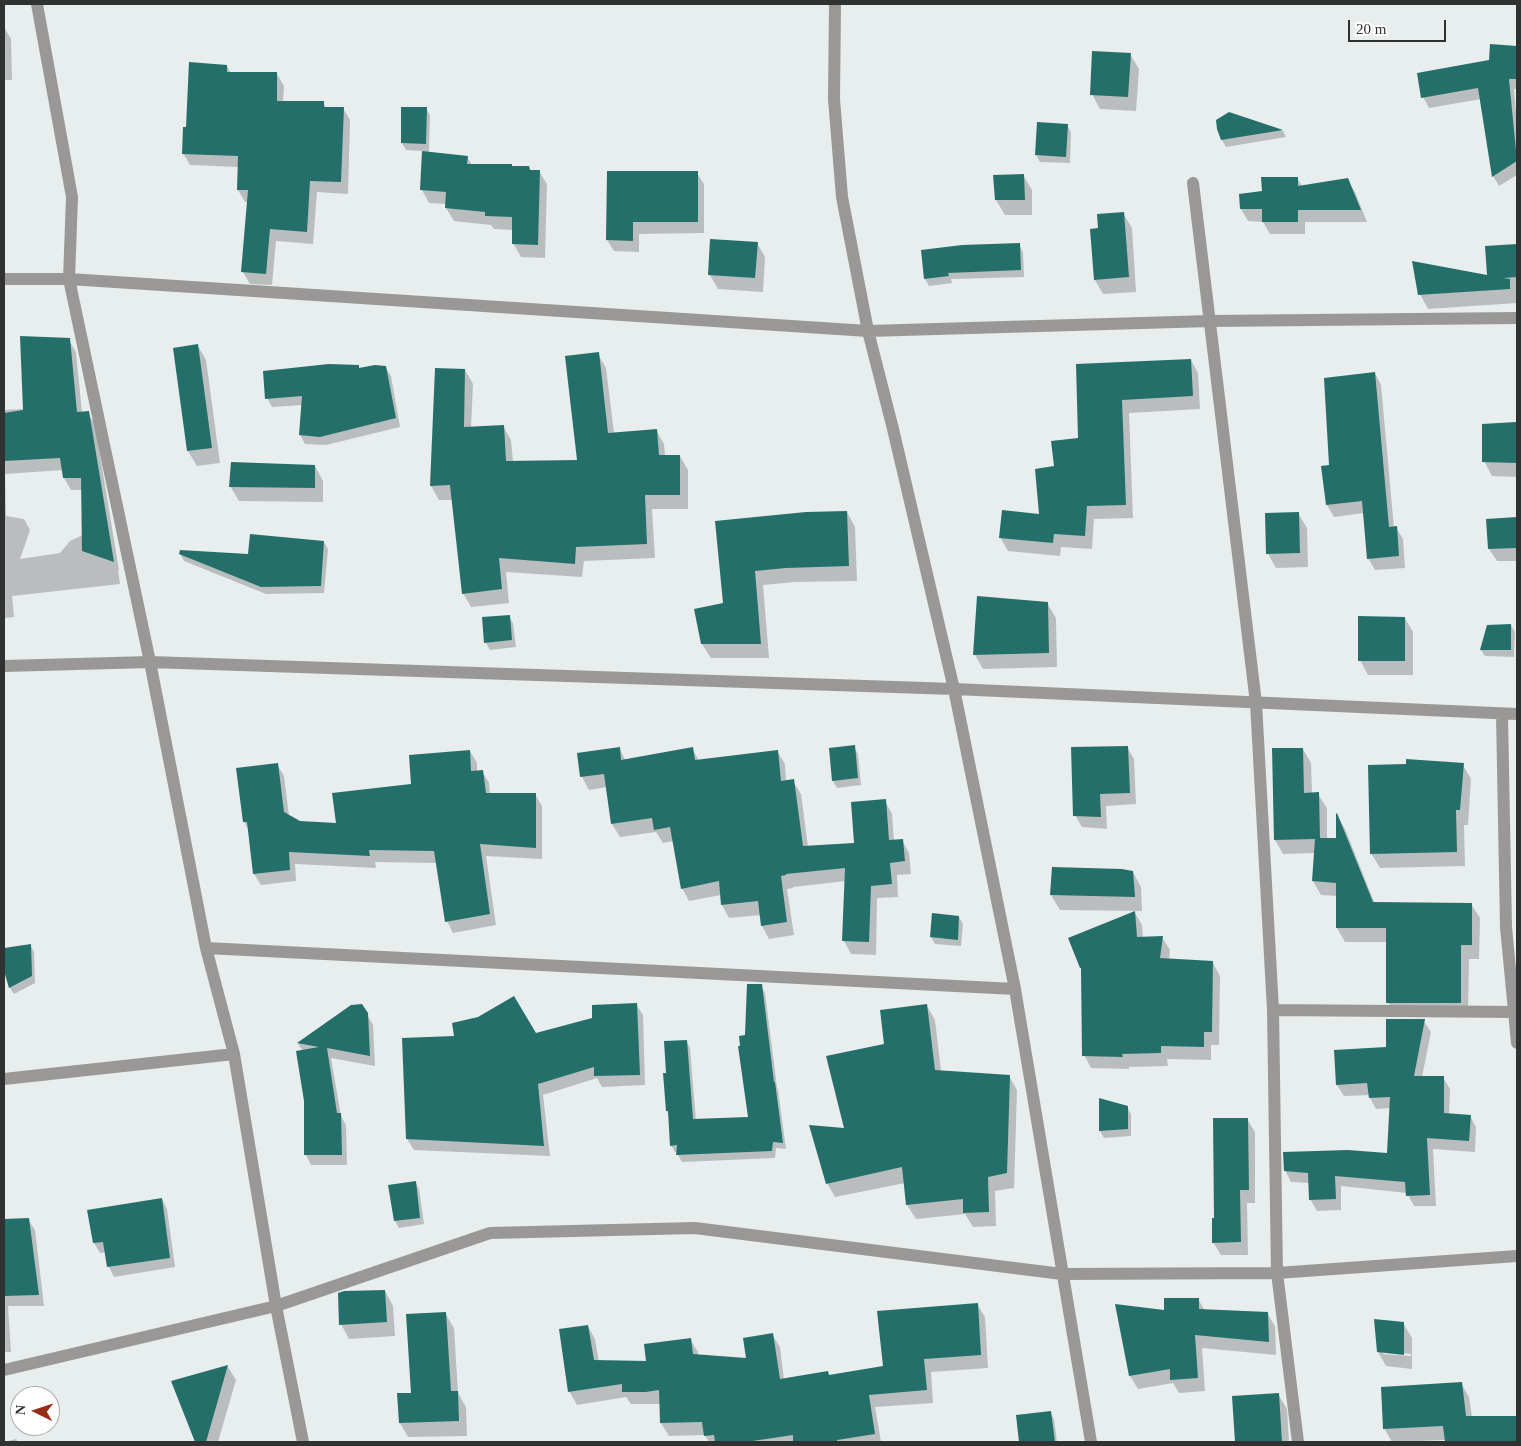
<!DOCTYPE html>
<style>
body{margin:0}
#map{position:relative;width:1521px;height:1446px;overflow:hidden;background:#e8eded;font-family:Georgia,serif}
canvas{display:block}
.frame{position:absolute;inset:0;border:5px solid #303232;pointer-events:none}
.north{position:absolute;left:10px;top:1386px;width:50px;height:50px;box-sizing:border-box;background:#fff;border:1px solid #acadad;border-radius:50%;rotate:274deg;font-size:14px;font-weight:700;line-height:20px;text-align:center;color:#303232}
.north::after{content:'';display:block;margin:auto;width:18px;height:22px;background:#962e16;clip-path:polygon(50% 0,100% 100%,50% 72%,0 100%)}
.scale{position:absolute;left:1348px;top:20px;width:98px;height:22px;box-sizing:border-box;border:2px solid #303232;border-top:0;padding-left:6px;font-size:15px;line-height:18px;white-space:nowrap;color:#303232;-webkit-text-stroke:4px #fff;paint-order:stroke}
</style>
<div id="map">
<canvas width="1521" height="1446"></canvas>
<div class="frame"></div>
<div class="north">N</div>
<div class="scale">20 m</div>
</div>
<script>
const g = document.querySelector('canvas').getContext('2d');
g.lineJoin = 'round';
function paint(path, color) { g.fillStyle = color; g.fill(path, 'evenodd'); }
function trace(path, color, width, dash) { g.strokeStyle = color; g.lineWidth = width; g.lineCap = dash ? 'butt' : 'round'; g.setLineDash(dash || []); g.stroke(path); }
paint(new Path2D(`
 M4,27L11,39L12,80H4Z
 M1491,45L1517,48V89H1514L1517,124V175L1499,186L1493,176L1481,99L1429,108L1423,97L1490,61Z
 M1130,54L1139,69L1136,111L1100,109L1092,94Z
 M227,66L231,73L277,74L284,86L283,102H323L327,109L343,108L350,120L348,194L317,192L313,244L276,241L272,285L250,284L243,272L249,202H245L238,190L239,167L190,165L183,153L188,129Z
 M403,108H426L430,115L429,153L467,157L472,165L529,167L531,171H539L547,184L545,258L521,257L513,243V230L494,229L491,225L454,221L446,208V204L429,203L422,190L424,151L406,150L402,143Z
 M1229,114L1283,131L1286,137L1226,147L1222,140Z
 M1067,125L1071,132L1070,163L1040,162L1036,155Z
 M697,173L704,184V233L639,234V252L614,251L607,240Z
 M1023,175L1032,190V215H1005L996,200L994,176Z
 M1297,178L1302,186L1347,180L1355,192L1367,222H1305V234H1270L1263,222L1248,221L1241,209L1263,192Z
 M1123,213L1132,228L1136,292L1103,294L1095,280L1099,229Z
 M757,243L765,257L763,292L718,289L710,275Z
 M1019,245L1023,252L1024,277L951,279L952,283L929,286L925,279Z
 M1517,245V292H1516L1517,303L1428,309L1420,294L1488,276L1486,247Z
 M69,340L76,352L82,413H88L95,425L119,570H118L120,584L12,596L14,617L4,618V410L24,409ZM63,470L64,478L71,490H82L83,535L70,541L60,553L20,559L30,530L24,519L6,516L5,474Z
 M198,346L206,360L220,463L197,466L188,451L174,349Z
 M598,354L606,368L614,433L656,430L664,444L665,456H680L688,470V509H652L655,558L584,561L582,577L506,572L509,603L471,607L463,593L453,500H439L431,486L437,369L465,370L473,384L471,428L503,426L511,440L513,462L578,461Z
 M1191,360L1198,373L1200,409L1129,413L1133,518L1094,519L1092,549L1061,547L1060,556L1008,551L1000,537L1041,516L1055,467L1079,439L1077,365Z
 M358,366L360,369L385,367L391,376L400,427L326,445L305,444L300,435L302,405L272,407L267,398Z
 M1375,373L1381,385L1394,528L1396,527L1403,539L1405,568L1375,570L1368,558L1364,513L1334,517L1327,505L1330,466Z
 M1515,423L1517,427V477L1492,476L1484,461Z
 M315,466L323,481V502L239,501L230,486Z
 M847,512L855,527L857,581L795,582L763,585L769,658H711L702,644L724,604L717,522Z
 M1298,513L1307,528L1308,567L1276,568L1268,554Z
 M1517,518V561H1497L1489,549L1487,520Z
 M324,542L328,549L324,593L266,594L184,561L180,554L249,555Z
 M1047,603L1056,618L1057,667L983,669L975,655Z
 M509,617L513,623L516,647L490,650L486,643Z
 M1405,618L1413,632V675H1368L1360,660Z
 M1511,625L1515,632L1514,657L1485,656L1481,650Z
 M854,747L858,754L861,785L837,788L833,781Z
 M1127,747L1134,759L1136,804L1106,806L1107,829L1082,827L1075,815Z
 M619,748L626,761L692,748L699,761L777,751L785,764L786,782L793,781L801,794L808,847L855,844L885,801L892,814L894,841L902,840L909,853L911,874L897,875L898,897L877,898L876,955L851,954L844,941L846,881L793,887V888L787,889L794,935L769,939L762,926L761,915L729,918L722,905L721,895L689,901L682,888L674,841L663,843L656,832L620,837L612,824L607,787L589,790L582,777L579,754Z
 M1303,749L1311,763L1312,794H1318L1327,808V839H1337V816L1345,829L1375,904H1471L1480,918L1479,959H1469L1468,1017H1396L1388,1002V942H1345L1337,928V896L1321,895L1313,881L1315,853L1283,854L1275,840Z
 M470,751L477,763V772L482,771L489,783L490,795L535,794L542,806V859L486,856L496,925L453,933L447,921L437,863L375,862L376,868L295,864L296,881L261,885L254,874L249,831L244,822L277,764L284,776L289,816L299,823L337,824L412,785Z
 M1463,765L1471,779L1468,825H1464L1465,866L1380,868L1371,853Z
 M1053,868L1133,872L1141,887L1142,911L1060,910L1051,895Z
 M1135,913L1142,925L1143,938L1162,937L1170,950L1169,960L1213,963L1220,976L1219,1045H1211V1060L1167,1059L1168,1066L1129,1067V1069L1091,1068L1084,1055L1082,970L1081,968Z
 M933,915L959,917L963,924L961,946L935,944L931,937Z
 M30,945L34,952L35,983L14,994L10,988L4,967V949Z
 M761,986L765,993L777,1087L778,1090L786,1149L776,1148L775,1158L682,1162L678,1155V1152H675L671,1145L669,1115L667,1111V1074L686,1041L690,1048L696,1121L750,1118L746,1037Z
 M636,1004L643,1015L645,1085L602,1087L597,1078L543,1095L550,1156L414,1150L407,1139L535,1034L594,1019Z
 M352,1006H362L373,1025L375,1066L331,1058L341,1116L346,1125L347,1165H311L306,1155L303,1051L298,1044Z
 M927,1006L935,1020L941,1071L1009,1076L1017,1090L1014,1188L995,1191L996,1226L973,1227L965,1214L916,1219L907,1205L905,1183L835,1197L827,1183L846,1130L886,1045Z
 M1424,1021L1431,1032L1422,1077H1443L1450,1089L1449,1115L1470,1116L1476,1127L1475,1152L1433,1149L1436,1206H1414L1407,1193L1341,1186V1210L1317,1211L1310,1199V1183L1291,1182L1285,1170L1388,1155L1390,1108L1376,1109L1370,1098V1095L1344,1096L1337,1085L1336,1051L1388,1048Z
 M1100,1099L1127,1107L1131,1114V1136L1104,1138L1100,1131Z
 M1247,1119L1255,1132V1203H1247L1248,1255H1221L1213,1242L1215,1219Z
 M415,1182L419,1189L424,1224L399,1228L395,1221L390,1186Z
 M162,1199L167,1209L175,1267L114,1277L109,1267L106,1252L100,1253L94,1243L88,1211Z
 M28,1219L35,1230L44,1306H8L11,1352H4V1220Z
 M385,1291L393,1306L395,1336L349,1339L341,1324Z
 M1198,1299L1205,1311L1267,1313L1275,1326L1276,1355L1202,1348L1205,1391L1179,1393L1173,1383L1138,1389L1130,1376L1165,1312Z
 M977,1304L985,1317L988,1368L931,1372L933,1403L875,1407L881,1442H709L705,1435L669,1436L661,1423V1404H631L626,1397L577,1405L569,1391L588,1326L595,1339L599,1362L647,1363L690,1339L698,1352V1356L747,1359L772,1334L780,1347L784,1380L829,1376L884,1367Z
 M445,1313L454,1328L458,1393L466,1407L467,1436L408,1437L400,1423Z
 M1403,1323L1412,1338V1369L1386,1366L1378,1352ZM1383,1351L1411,1354V1356L1383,1354Z
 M228,1367L236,1380L218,1442H196L172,1381Z
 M1461,1383L1469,1397L1472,1417H1517V1442H1447L1446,1440L1392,1442L1384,1428Z
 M1278,1394L1287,1409L1289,1442H1236L1233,1397Z
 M1050,1412L1054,1419L1057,1442H1020L1018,1417Z
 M16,1439L18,1442H4Z`), '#0003');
paint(new Path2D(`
 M1490,44L1517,46V79H1509L1517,161L1492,177L1478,88L1421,98L1417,73L1489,60Z
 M1092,51L1131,53L1128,97L1090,95Z
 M189,62L227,65V72H277V101H324V107H344L341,182L310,181L307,232L270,229L266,274L241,272L248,190H237L238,156L182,154L183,127H186Z
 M401,107H427L426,144L401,143Z
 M1229,112L1283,130L1221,140L1217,129L1216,120Z
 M1037,122L1068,124L1066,157L1035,155Z
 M422,151L468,156L467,164H512V166H529L530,170H540L538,245L512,244V217L485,216V212L445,208L446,192L420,190Z
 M607,171H698V222H633V241L606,240Z
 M1024,174L1025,200H995L993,175Z
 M1261,177H1298V186L1348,178L1361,210H1298V222H1262V209H1240L1239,194L1262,191Z
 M1124,212L1129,277L1094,280L1090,229L1098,228L1097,214Z
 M710,239L758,242L755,278L708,275Z
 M1020,243L1021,270L948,273L949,276L924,279L921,250L962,245Z
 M1517,244V277L1503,278L1510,279V289L1418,295L1412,261L1487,275L1485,246Z
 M20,336L70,338L77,412L89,411L114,562L82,551L81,478H63L60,458L4,461V413L23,410Z
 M198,344L212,448L187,451L173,348Z
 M599,352L608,433L657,429L659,455H680V495H645L647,544L576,547L575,564L499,558L502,589L462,594L450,485L430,486L435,368L465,369L464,427L504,425L506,461L577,460L565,356Z
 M1191,359L1193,396L1122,400L1126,505L1087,506L1085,536L1054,534L1053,543L999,538L1002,510L1039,514L1035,469L1054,466L1051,441L1078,438L1076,364Z
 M329,364L359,365V368L375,365L386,366L396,418L320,437L299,435L302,396L265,399L263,371Z
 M1375,372L1389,527L1397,526L1399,556L1367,559L1362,501L1326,505L1321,466L1329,465L1324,378Z
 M1516,422L1517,463L1482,462V424Z
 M231,462L315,465V488L229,487Z
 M847,511L849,566L786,568L755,571L761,644H701L694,609L723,603L715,521L806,512Z
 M1299,512L1300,553L1266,554L1265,513Z
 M1517,517V548L1488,549L1486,519Z
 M250,534L324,541L321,586L261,587L179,554L180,550L248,554Z
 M977,596L1048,602L1049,653L973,655Z
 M510,615L512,640L484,643L482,617Z
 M1358,616L1405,617V661H1358Z
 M1511,624V650H1480L1487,625Z
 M855,745L858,778L832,781L829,748Z
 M1128,746L1130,793L1100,794L1101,817L1073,816L1071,747Z
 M620,747L621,760L693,747L695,760L778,750L781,781L794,779L803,846L854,843L851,802L886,799L889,840L903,839L905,861L890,863L892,884L871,886L869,942L842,941L845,868L786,874V875L781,876L787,922L761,926L758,901L721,905L719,881L681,889L670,827L654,830L652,818L611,824L604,774L580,777L577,753Z
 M1272,748H1303L1304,793L1319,792L1320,838H1336V814L1337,813L1373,902L1472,903V945H1461V1003H1386V928H1336V883L1312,881L1315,839L1274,840Z
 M470,750L471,771L483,770L486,793H536V848L480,844L490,914L445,922L434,851L369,850L370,856L289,852L290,870L253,874L247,822H243L236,768L278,763L284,812L300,821L336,823L332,793L411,784L409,755Z
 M1406,759L1464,763L1460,810H1456L1457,852L1370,854L1368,765L1406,764Z
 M1052,867L1122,869L1133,871L1135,897L1050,895Z
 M1135,911L1137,937L1163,936L1160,958L1213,961L1212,1032H1204V1047L1161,1046V1053L1122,1054L1123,1057L1082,1056L1081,968H1080L1068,938Z
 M932,913L959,916L958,940L930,937Z
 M31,944L32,976L9,988L4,971V948Z
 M747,984H762L774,1082H775L783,1143L773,1142L772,1151L676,1155L677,1145L670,1146L668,1111H666L663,1073H666L664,1041L687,1040L693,1119L748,1117L738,1046H740L739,1036L745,1035Z
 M514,996L536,1033L592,1018V1005L637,1003L640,1075L594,1076V1067L538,1084L544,1146L406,1139L402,1038L454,1036L452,1023L478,1017Z
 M362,1004L368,1013L370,1056L327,1048L337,1113H341L342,1155H304V1101L296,1051L319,1047L297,1043L351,1005Z
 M927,1004L935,1070L1010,1075L1007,1173L988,1177L989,1212L963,1213V1199L906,1205L902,1167L826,1184L809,1125L844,1128L826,1056L884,1044L880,1010Z
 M1386,1019H1425L1414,1076H1444V1113L1471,1115L1469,1141L1427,1138L1430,1195L1406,1196L1405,1182L1335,1176L1336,1199L1309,1200L1308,1173L1284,1171L1283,1152L1348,1150L1387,1153L1390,1097L1369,1098L1367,1083L1336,1085L1334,1050L1386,1047Z
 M1099,1098L1128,1106V1129L1099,1131Z
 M1213,1118H1248L1249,1190H1240L1241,1242L1212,1243V1218H1214Z
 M416,1181L420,1218L394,1221L388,1185Z
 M162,1198L170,1258L107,1267L103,1242L93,1243L87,1210Z
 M29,1218L39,1295L4,1296V1219Z
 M385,1290L387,1322L339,1325L338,1293L344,1291Z
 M1164,1298H1199V1309L1268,1312L1269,1342L1195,1335L1198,1378L1170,1380V1369L1129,1376L1115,1304L1164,1310Z
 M978,1303L981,1355L924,1359L927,1390L869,1395L875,1434L837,1440V1442H793V1435L746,1442H715L714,1435L704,1436L702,1422L660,1423L659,1390L646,1392H622V1384L568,1392L559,1329L588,1325L594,1360L646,1361L644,1344L691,1338L693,1354L746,1358L743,1338L773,1333L780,1379L828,1371L829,1375L883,1366L877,1311Z
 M446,1312L451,1391H458L459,1421L399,1423L397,1393H411L406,1314Z
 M1374,1319L1404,1322V1355L1377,1352Z
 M228,1365L206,1442H195L171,1381Z
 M1462,1382L1466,1416H1517V1442H1445L1443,1426L1383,1429L1381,1387Z
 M1279,1393L1282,1442H1235L1232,1396Z
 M1051,1411L1055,1442H1019L1016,1415Z`), '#256f6b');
trace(new Path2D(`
 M37,4L72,197L69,279L150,662L206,948L234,1054L276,1306L303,1442
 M835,4L834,99L842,197L868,331L893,429L954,689L1015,989L1091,1442
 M1193,183L1256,703L1273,1010L1277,1273L1298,1442
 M4,279H69L868,331L1210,321L1517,318
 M4,666L150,662L954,689L1517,714
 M1502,714L1506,927L1517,1043
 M206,948L1015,989
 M1273,1010L1514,1012
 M4,1079L234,1054
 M4,1370L276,1306L490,1233L695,1228L1062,1274L1277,1273L1517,1256`), '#9a9897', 12);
</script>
